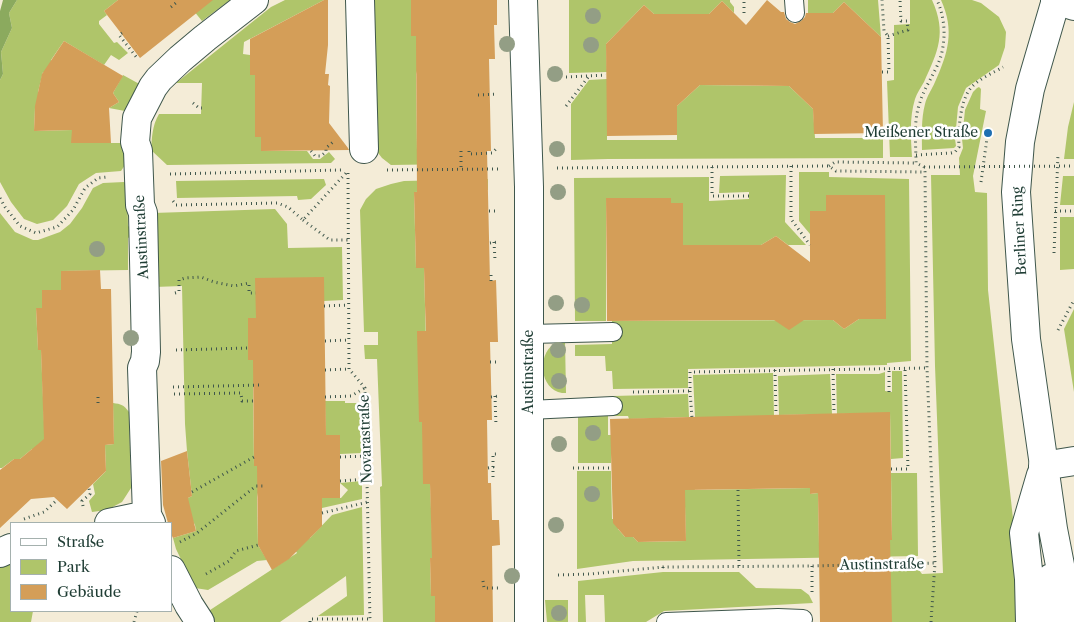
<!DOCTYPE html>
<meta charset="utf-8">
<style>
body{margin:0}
#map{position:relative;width:1074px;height:622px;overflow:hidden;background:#f4ecd7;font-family:"Libre Caslon Text",serif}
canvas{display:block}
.legend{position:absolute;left:10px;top:522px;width:162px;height:90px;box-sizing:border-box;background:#fff;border:1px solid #a5b1ae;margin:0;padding:6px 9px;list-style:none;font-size:15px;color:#1f3d34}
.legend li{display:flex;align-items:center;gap:10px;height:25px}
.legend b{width:25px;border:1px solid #a5b1ae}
</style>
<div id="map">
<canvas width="1074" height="622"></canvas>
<ul class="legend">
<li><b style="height:6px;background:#fff"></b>Straße</li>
<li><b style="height:14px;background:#afc56a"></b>Park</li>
<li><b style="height:14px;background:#d49e58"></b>Gebäude</li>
</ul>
</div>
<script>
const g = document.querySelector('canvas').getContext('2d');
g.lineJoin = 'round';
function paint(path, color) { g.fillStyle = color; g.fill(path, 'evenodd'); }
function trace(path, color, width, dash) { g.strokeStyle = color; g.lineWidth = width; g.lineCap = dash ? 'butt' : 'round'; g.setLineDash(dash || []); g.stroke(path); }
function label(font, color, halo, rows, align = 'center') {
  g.font = font + ' "Libre Caslon Text",serif'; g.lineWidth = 5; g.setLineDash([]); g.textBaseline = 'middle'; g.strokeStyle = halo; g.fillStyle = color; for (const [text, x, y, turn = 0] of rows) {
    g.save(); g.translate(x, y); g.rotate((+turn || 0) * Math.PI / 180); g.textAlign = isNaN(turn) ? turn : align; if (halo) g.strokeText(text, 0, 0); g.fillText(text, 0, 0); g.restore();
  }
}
paint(new Path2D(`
 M17,0H118L104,11L107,15L99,21V24L114,43L117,42L128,53L119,60L111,55L104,65L64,41L51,60L53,74L43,72L38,92L43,107L35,108L34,131L72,130V143H126L127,162L121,171L96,173L79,184L67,206L53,220L37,224L24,219L11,202L0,182V80L3,74L1,52L12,28L9,13Z
 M185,0H230L202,21Z
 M285,0H324L244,42L243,54L250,55V75H255V137H261V151H307L313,159H320L329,152L335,159L331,163L167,165L151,150C152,137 152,126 159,114H201L202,83H176L271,7Z
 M373,0H411V36H429L416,74L417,151L456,164L391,165L382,158L375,149Z
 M569,0H730V2L734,7V13L722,1L709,14H654L644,5L606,44L607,72L569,73Z
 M808,0H878L881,37L844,2L833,13H808Z
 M910,0H932C947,33 938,51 924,82C921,87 917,93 915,99C909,119 911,138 912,157H890L887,81L894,80V25L910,24Z
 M941,0H972L981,3L999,17L1006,32L1005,47L999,65L966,88L958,107L955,139L956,146L954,148L922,150C922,135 921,119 925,104C927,96 932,89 935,82C948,53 955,31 941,0Z
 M123,75L143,86L125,111L109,108L119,102L113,93Z
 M607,79V140H677V106L700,85L789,86L813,109L815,138H883V158L608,159L571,160V104L589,80Z
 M979,87L981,89L980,109L986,111L973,176L975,192L987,193L988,290L1021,592V622H892L828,571L919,570L922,574L943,573L935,366L931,175H960L959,158L963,148L962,139L965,110L973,92L977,88Z
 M1074,102V159H1064L1068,127Z
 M799,172H829V177L909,179L911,361L887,363V365L688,369V388L613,389L612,371H606L605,356H575V345L612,344V321L833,320L844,329L859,319L885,195H826V211H810V234L799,221Z
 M786,175L785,222L806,245H788L776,236L761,245H683V203H671L670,198H606V321H575L574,178L709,177V201L749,199V192L719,193L720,176Z
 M1063,176H1074V205H1060Z
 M324,179L326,185L311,199L298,200L297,196L177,198L176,181Z
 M488,179V190L414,192L416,268H424L427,380L419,422L456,421L423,484H430L433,558H430L431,595L435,596V622H383L380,487L382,486L377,359H365L364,345H378V332H364L360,210L366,199L376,189L391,184L404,181Z
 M124,182L127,185L128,226L134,230L135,233L128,238V270L61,271V290L42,291V308H36L38,349L41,350L45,446L41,450L32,449L20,459H14L2,468H0V213L15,232L33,240H38L60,232L70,224L82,208L93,188L103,183Z
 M275,209L287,224L288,248L342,247L343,300L324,301V277L256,318H248L249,360H262L253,388L254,466H264L257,497L258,545L267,560L257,561L208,590L195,588L176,549L173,538L196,531L195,525L182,501L192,496L187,451L185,424L182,286L154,287L153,213Z
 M1060,217H1074V269L1060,270Z
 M1074,309V392L1064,329Z
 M565,340L566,393C563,393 561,393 558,392C538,384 538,351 557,342C559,340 562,340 565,340Z
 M892,371H902L903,458L891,459L890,413L837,414L836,374H879L885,372V391L892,392Z
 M773,373L774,416L695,418L693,375Z
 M830,374L832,414L779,415L778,376Z
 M688,394L689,417L629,419L628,416H613V396Z
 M325,401H345V403H361L362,453L340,454L326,435Z
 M113,403C121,404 124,405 129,412L131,488L122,502L107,510L92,512L89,501L95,494L93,484L106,471L105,445L114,444Z
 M608,416V435H611V463H578V417Z
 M577,471H611L612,519H618V529L625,537H633L638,542L686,541L685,506L678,487L694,486L695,490L810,488V494L818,493L819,544L859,540H892L891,473H917L918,556L633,561L577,569Z
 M362,481V499L322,508L321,498H341L348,490L340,483Z
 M362,507L364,615L318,616L347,596L346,576L280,622H213L207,612L297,553L290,542L310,538L332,515Z
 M11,560V611H33L31,622H0V566Z
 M663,572H739L756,588L801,589L809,595L813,603L664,611L646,622H605L604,595H585L586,622H578V581Z
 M545,600H568V622H547Z`), '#afc56a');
paint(new Path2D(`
 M3,0H17L9,13L12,28L1,52L3,74L0,80V11Z`), '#8baa5e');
paint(new Path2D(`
 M118,0H213L140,58L104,11Z
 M324,0H328V45L325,74H329L328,85L330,86L329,123L348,148L349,150L261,151V137H255V75H250V39Z
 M411,0H497V25H494L495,59H489L491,151H487L490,281L496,280L498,342H490L492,420H487L488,483H491L492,520H499L500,545L492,546L493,622H435V596H431L430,558H432L430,484H423L422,422H419L417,331H426L425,305L424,268H416L414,192H417L416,36H411Z
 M767,0L781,12H784L786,19L790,22L795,24L801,21L805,17L806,13H833L844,2L881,37L883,133L814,134L813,109L789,86L700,85L677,106V135L607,136L606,44L644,5L654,14H709L722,1L746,25Z
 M64,41L123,76L113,93L119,102L109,108L111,143H71L72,130L34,131L35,106L42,74Z
 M826,195H885L886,319H859L844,329L833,320H804L789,330L774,320L607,321L606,198H671V203H683V245H761L776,236L810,262V211H826Z
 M100,270L101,289H111L114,444L105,445L106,471L67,509L54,497L31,499L0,528V470L14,459H20L44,439L41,350H38L36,308H42V290H61V271Z
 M324,277L326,435H340V498H322V526L289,559L272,570L258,545L257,466H254L253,360H248V318H256L255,278Z
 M890,412L892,540H890L892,622H820L818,493L810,494V488L685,490L686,541L638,542L633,537H625L613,523L610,419Z
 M187,451L192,496L188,498L196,531L173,538L171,534V523H168L163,505L161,461Z`), '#d49e58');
const lane = new Path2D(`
 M794,0L795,13
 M530,334L613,332
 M529,410L613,406
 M666,622L778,618L803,619`);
const street = new Path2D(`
 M360,0L364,149
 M523,0L529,187V622
 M1055,0L1074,6
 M1043,466L1074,461
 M109,523L147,515
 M151,523L147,515L142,368L145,361L146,352L143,213L140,205L138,151L135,142L137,118L153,87L159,79L180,59L205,38L254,0
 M0,553L11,548
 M171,570L189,605L200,622`);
const secondary = new Path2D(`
 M1056,0L1030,89L1020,142L1016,192L1026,339L1053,529L1071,622
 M1030,622L1029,579L1024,533L1041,475
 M1050,622L1051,578`);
trace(lane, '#3f574c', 20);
trace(street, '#3f574c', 30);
trace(secondary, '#3f574c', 30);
trace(new Path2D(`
 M171,7L177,2
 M744,13V0
 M122,33L119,35L137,58
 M888,36L908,30L907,21H901L900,0
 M882,72H889L888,36L884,31L882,0
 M566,77L606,75
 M478,95L497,94
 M193,103L199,108H202
 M566,106L589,76
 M311,151L315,156H321L326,152V148L333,142
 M461,151V169
 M469,151V154L492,153L496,149
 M916,155L951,153L955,152L959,147C958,131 960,102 970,89C978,79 993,73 1003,67
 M791,166V219L810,245
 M829,166L835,162L916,163
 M712,167V196H749
 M557,168L829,166L836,171L925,172
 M387,170L499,169
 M348,173L349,369L365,388L370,622
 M170,174L341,170
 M981,182L987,138
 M0,198L5,207L20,226L36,233L57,227L73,210L85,188L98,178L108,177
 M173,201L176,205L277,203L288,207L303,220L346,173
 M489,211H496L498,209
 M1055,211H1074
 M303,220L330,240H348
 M494,242L495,260
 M490,243L498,242
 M1054,253L1058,154
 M491,281V274
 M175,293L179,292V280L185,278L201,277L214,282L234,286L249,283V293H256
 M324,306L349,305
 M1058,330L1074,300
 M325,341L349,340
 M176,350L248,348
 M490,362H499
 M833,369L834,414
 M325,370L349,369
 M775,370L776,415
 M173,387L262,385
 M690,391L692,418
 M633,392L690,391V372L927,368
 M889,392V368
 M174,394L241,393L242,401H253
 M495,396L496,426
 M325,397L351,396L365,388
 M491,397L499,396
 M98,403V395
 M340,457L366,456
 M488,468L493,467V454H499
 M573,468H611
 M891,469H908L905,368
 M493,477V467
 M340,481L367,479
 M738,490L739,567
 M192,492L254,457
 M83,506L82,501L90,494L89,488
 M322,513L368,502
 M24,519L44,512L57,500
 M180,542L197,533L256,486H264
 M812,566V595
 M663,567V572
 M206,574L229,561L236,551L258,545
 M558,575L590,574L663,567L812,566L935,563
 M483,581L484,588H499
 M134,622L137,611
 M310,622V619H370
 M931,622L935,563L927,368L925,172L924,167L916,163C916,143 913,122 920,102C925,86 936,72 941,56C946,37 945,18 937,0`), '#3f574c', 3, [1, 4]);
trace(lane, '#fff', 18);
trace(street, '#fff', 28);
trace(secondary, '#fff', 28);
trace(new Path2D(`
 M924,167L1074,166`), '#3f574c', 3, [1, 4]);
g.fillStyle = '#939e85';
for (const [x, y] of [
 [593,16],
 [507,44],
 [591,45],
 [555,74],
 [557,149],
 [558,192],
 [97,249],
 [556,303],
 [582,305],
 [131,338],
 [558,350],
 [559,381],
 [593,433],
 [559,444],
 [592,494],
 [556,525],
 [512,576],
 [559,613]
]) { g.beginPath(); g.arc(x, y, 8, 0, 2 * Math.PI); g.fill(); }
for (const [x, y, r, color] of [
 [988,133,5,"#1f6fb2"]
]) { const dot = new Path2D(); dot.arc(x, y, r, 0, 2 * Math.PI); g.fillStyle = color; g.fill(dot); trace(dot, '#fff', 2); }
label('14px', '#1f3d34', '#fff', [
 ["Meißener Straße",978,133]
], 'right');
label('14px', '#1f3d34', '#fff', [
 ["Berliner Ring",1020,231,-93],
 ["Austinstraße",142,237,-93],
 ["Austinstraße",529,372,-90],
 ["Novarastraße",366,439,-92],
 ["Austinstraße",882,565,-1]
]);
</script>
